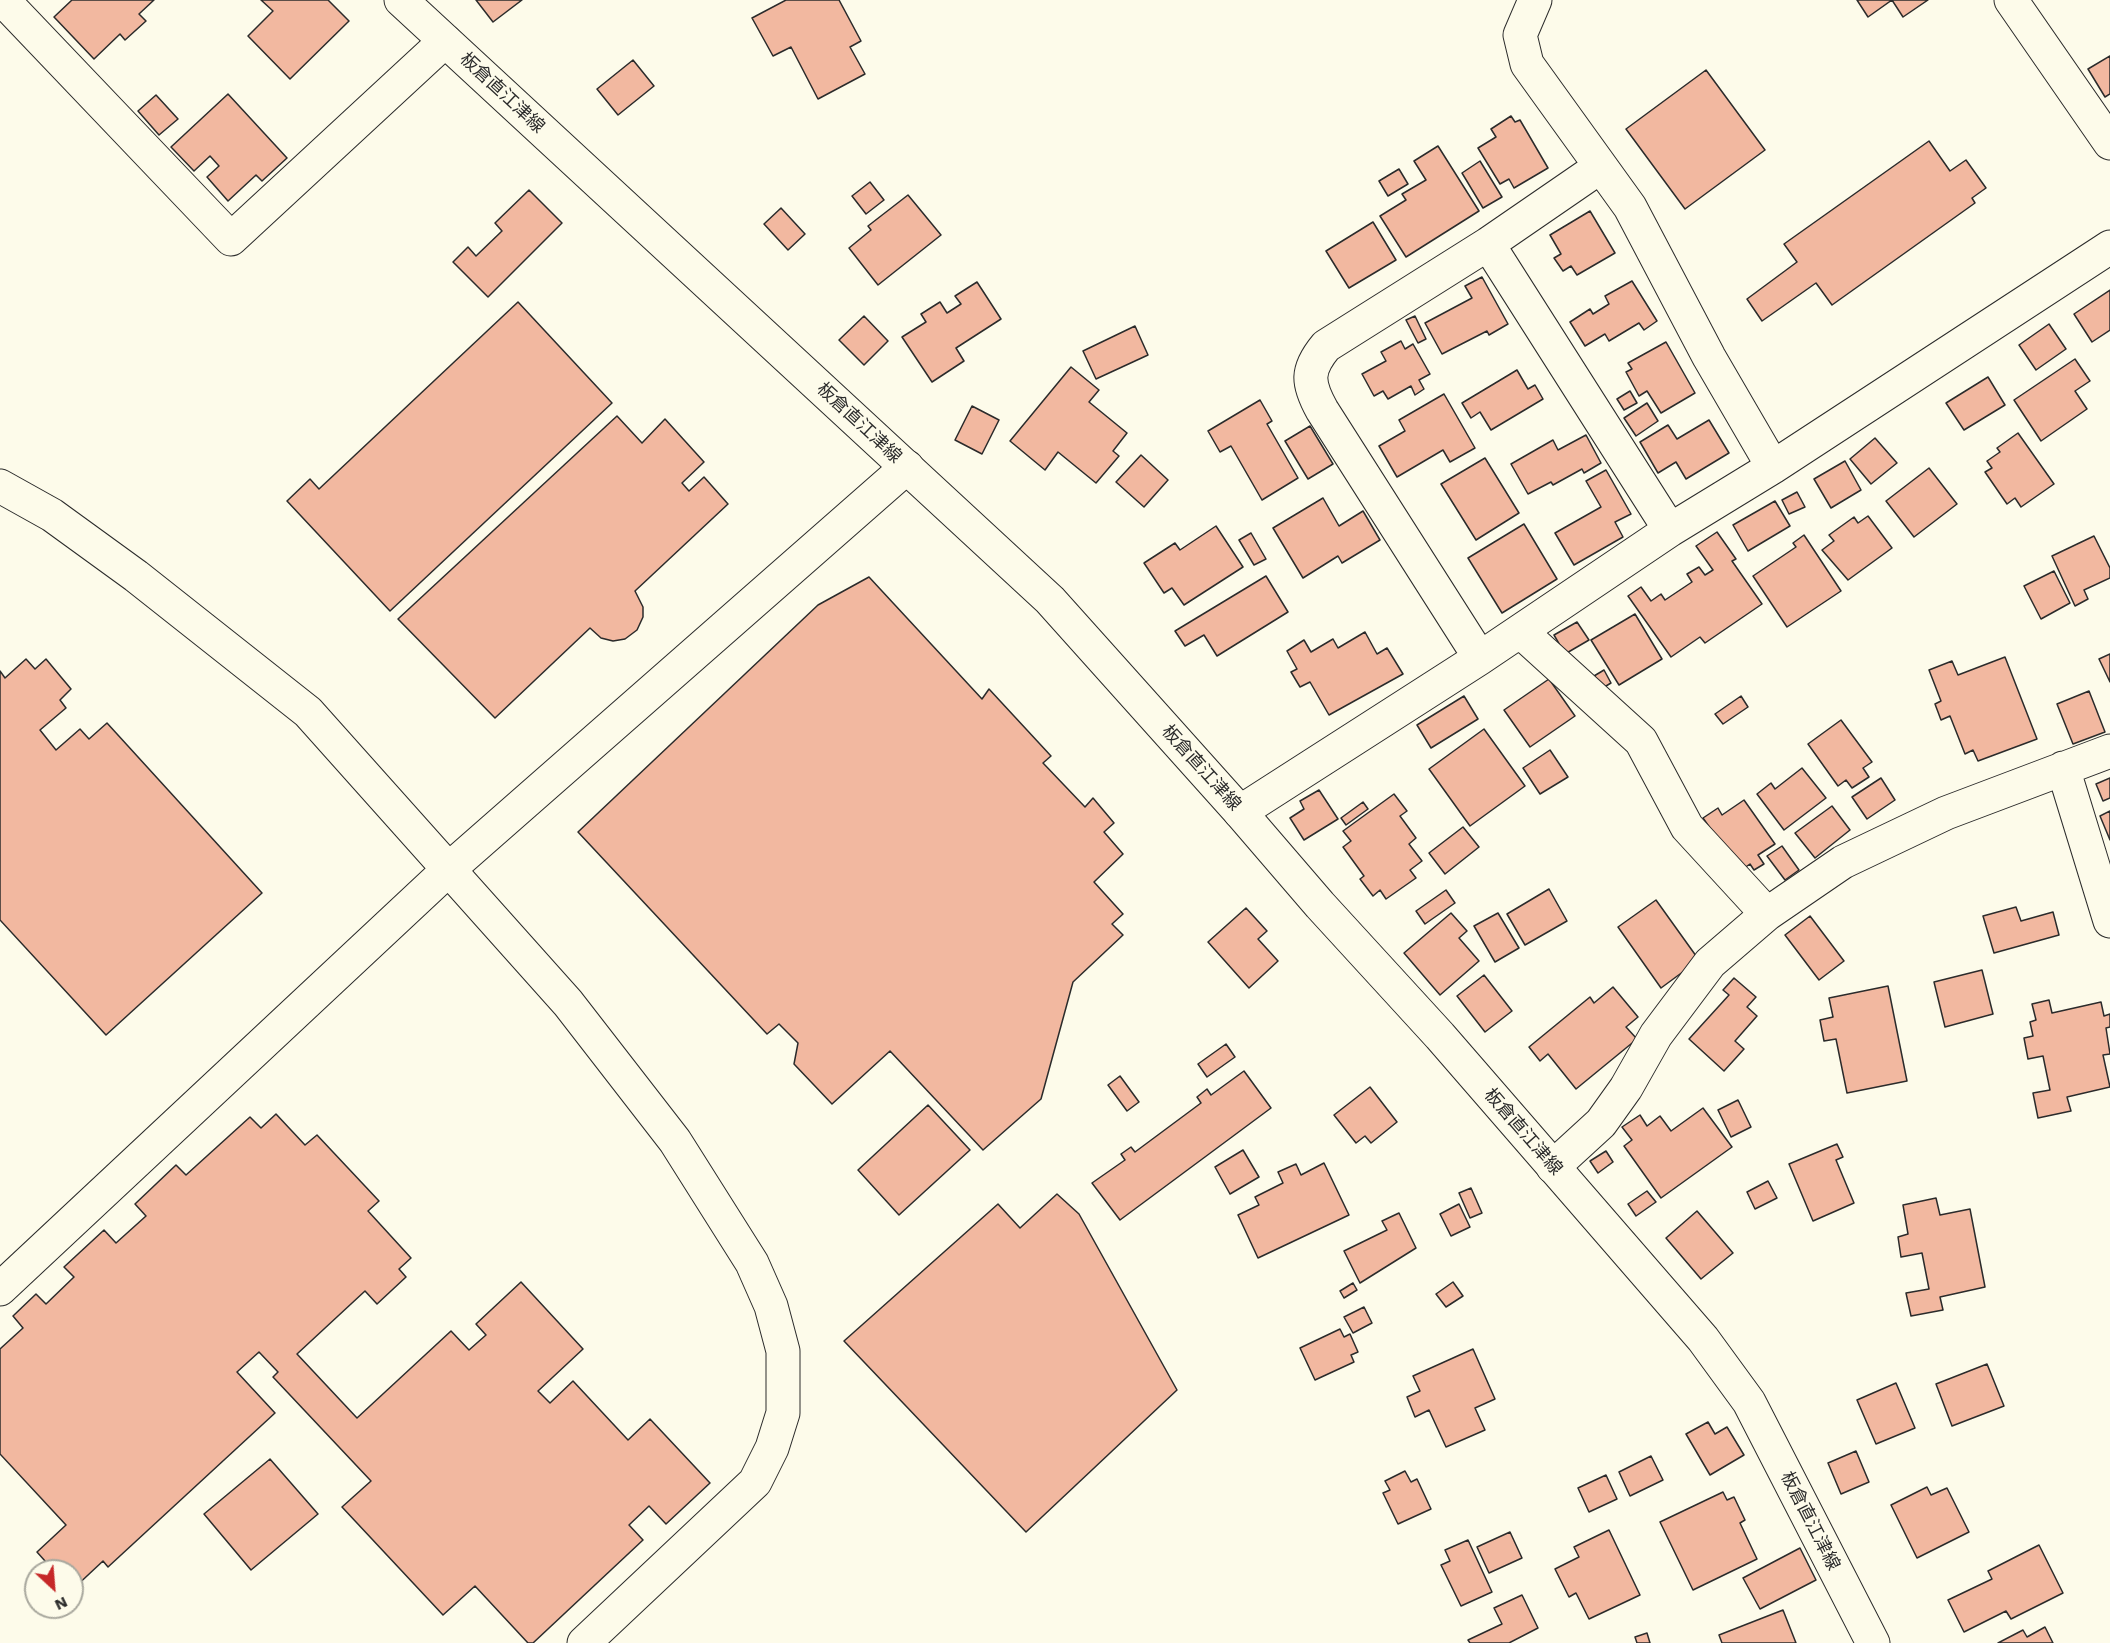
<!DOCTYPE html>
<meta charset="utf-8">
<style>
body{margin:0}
#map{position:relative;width:2110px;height:1643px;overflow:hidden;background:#fdfbea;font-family:"Work Sans",sans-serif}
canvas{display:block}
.north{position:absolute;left:24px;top:1559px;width:60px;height:60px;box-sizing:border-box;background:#fdfbea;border:2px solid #a9a89e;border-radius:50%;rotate:154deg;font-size:16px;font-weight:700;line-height:24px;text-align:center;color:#2b2b2b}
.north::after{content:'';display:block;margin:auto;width:21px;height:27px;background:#c62828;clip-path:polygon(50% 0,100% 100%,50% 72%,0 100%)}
</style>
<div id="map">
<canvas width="2110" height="1643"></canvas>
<div class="north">N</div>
</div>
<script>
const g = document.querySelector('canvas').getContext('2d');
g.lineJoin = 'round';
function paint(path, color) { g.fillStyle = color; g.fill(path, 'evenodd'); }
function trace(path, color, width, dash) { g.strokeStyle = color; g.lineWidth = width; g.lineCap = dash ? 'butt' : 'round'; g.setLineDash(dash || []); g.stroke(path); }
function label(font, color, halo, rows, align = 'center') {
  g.font = font + ' "Work Sans","Noto Sans JP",sans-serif'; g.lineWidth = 4.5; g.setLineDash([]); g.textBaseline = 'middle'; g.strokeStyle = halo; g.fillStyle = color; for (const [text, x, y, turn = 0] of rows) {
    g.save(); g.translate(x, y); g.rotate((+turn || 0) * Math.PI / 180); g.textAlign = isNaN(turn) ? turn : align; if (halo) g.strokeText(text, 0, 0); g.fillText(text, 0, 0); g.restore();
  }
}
const building = new Path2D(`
 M72,0H154L139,14L146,21L125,40L120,34L94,59L54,17Z
 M261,0H328L349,21L290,79L248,36L273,11Z
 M476,0H522L493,22Z
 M786,0H839L861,41L850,47L865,74L818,99L791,47L773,56L752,18Z
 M1857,0H1928L1903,17L1892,0L1868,17Z
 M2110,56V94L2105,97L2088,69Z
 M633,60L654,86L618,115L597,89Z
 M1706,70L1765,150L1685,209L1626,129Z
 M228,94L287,158L262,181L256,175L228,201L207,177L219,166L210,156L194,171L171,147Z
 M156,95L178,119L159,135L138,111Z
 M1511,116L1515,122L1520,120L1548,168L1514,188L1509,179L1500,184L1478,148L1496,137L1491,129Z
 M1929,141L1950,171L1966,160L1986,188L1972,198L1975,203L1832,305L1816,283L1762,321L1747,299L1797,262L1784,244Z
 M1438,146L1479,211L1406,257L1380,216L1406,200L1402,194L1426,180L1414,161Z
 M1480,161L1502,197L1483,208L1462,173Z
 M1399,169L1408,184L1388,196L1379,181Z
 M870,182L884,200L866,214L852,196Z
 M529,190L562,223L488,297L453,262L468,247L476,256L502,231L495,223Z
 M908,195L941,235L878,285L849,248L871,230L868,226Z
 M781,208L805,234L788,250L764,224Z
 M1590,211L1615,253L1577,275L1571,266L1563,271L1554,258L1561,254L1550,235Z
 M1373,222L1396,260L1349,288L1326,251Z
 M1482,277L1508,324L1489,335L1487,331L1442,354L1425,323L1472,298L1465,286Z
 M1632,281L1657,321L1644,330L1639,323L1609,341L1605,334L1585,346L1570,322L1590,309L1593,314L1609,304L1605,296Z
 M977,282L1001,319L956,348L964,361L932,382L902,337L926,322L921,314L940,302L947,313L961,304L955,296Z
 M2110,290V330L2092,342L2074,314Z
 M518,302L612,403L390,611L287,501L310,479L319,489Z
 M864,316L888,341L864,365L839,340Z
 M1415,316L1426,339L1418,343L1406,320Z
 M2049,324L2066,349L2036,370L2019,345Z
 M1135,326L1148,355L1096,379L1083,351Z
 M1401,341L1405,349L1413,344L1430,374L1419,380L1424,389L1415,395L1411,386L1388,399L1383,391L1374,396L1362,374L1386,361L1381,352Z
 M1666,342L1695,393L1661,413L1647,391L1639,396L1626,372L1632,369L1628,363Z
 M2075,359L2090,381L2075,391L2087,409L2041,441L2014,400Z
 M1071,367L1099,390L1089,402L1127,433L1113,451L1119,456L1096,483L1058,452L1045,470L1010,441Z
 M1517,370L1528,389L1535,385L1543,399L1491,430L1480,412L1471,418L1462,403Z
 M1988,377L2005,405L1964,430L1946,403Z
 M1630,391L1637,403L1624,410L1617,399Z
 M1444,394L1475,448L1450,462L1443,450L1397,477L1379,446L1405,431L1399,420Z
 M1260,400L1272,421L1267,424L1298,478L1262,500L1231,446L1220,452L1208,431Z
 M1647,403L1658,421L1636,436L1624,418Z
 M972,406L999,420L982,454L955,440Z
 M617,416L642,443L665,419L704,462L682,483L689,491L704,477L728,504L635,591L643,607V617L637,630L625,639L613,641L601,638L590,628L495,718L398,619Z
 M1709,420L1729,453L1686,479L1676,462L1658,473L1640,442L1668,425L1677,439Z
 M1310,426L1333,464L1308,479L1285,441Z
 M2018,433L2054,484L2021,507L2015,498L2007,504L1985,472L1992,468L1987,461L2000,452L1997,448Z
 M1586,435L1601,463L1584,473L1582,469L1553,485L1551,482L1528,494L1511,464L1553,440L1558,450Z
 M1875,438L1897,463L1871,484L1850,459Z
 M1141,455L1168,480L1144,507L1116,482Z
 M1485,458L1519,513L1476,540L1441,484Z
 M1845,461L1861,490L1831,508L1814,479Z
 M1929,468L1957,504L1914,537L1886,501Z
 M1606,470L1631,514L1615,522L1623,537L1574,565L1555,533L1601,507L1586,481Z
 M1797,492L1805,507L1789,514L1782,500Z
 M1323,498L1339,526L1363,511L1380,540L1342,563L1338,556L1303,578L1273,528Z
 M1775,501L1790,526L1748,551L1733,525Z
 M1868,516L1892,548L1848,580L1822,550L1834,541L1829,535L1854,517L1858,523Z
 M1524,524L1557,579L1502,613L1468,558Z
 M1216,526L1243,567L1184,605L1172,588L1164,593L1144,563L1175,543L1180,550Z
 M1717,532L1736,559L1732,561L1762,604L1705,643L1700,637L1671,657L1628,596L1641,587L1651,601L1661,594L1665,600L1692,582L1687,574L1699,567L1705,575L1713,570L1696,546Z
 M1251,533L1266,559L1254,565L1239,540Z
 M1804,535L1841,591L1787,627L1753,576L1796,547L1793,543Z
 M2094,536L2110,568V578L2084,590L2088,599L2075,606L2052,556Z
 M2054,571L2070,603L2041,619L2024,586Z
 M1266,576L1288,612L1217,656L1204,635L1185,646L1175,631Z
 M869,577L982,699L989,689L1051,756L1043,763L1085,807L1093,798L1114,823L1104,832L1123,854L1094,882L1123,914L1112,924L1123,935L1073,982L1041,1099L983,1150L890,1051L832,1104L794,1064L798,1043L779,1024L767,1034L578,832L818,605Z
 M1635,614L1662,659L1619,685L1591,640Z
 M1577,622L1589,640L1565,654L1554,635Z
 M1365,632L1377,654L1387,648L1403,674L1329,715L1310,682L1300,687L1291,672L1297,669L1287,651L1304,640L1311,652L1333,639L1338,648Z
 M2110,654V682L2099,659Z
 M2005,657L2037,739L1978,761L1973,750L1965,754L1950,716L1941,720L1935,704L1941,701L1929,670L1952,661L1958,675Z
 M26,659L35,669L46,659L71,689L60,700L66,708L40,730L56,750L80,729L89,739L107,723L262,893L106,1035L0,920V671L5,678Z
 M1604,670L1611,683L1601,689L1594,676Z
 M1549,679L1575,716L1530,747L1504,710Z
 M2089,691L2105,732L2073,744L2057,704Z
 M1464,696L1478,719L1431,748L1417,725Z
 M1741,696L1748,707L1723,724L1715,714Z
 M1841,720L1872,762L1863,768L1869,777L1852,788L1846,780L1838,786L1808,744Z
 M1484,729L1525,786L1470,826L1429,769Z
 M1550,750L1568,777L1540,794L1523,768Z
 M1802,768L1826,798L1784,830L1757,794L1771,783L1775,789Z
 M1881,778L1895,800L1867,819L1852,797Z
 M2110,778V798L2103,801L2096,784Z
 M1319,790L1338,819L1304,840L1290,818L1304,809L1300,801Z
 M1394,794L1407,811L1400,816L1416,838L1409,844L1422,861L1410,870L1416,878L1386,899L1380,890L1373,896L1360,879L1364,876L1343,847L1351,841L1343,831Z
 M1744,800L1775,844L1758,855L1764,864L1754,870L1750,864L1740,871L1703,818L1718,808L1722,815Z
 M1363,802L1368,809L1346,825L1341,818Z
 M1832,806L1850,830L1815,858L1795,833Z
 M2110,811V840L2100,816Z
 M1463,827L1479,847L1445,874L1429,853Z
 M1782,846L1799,870L1785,880L1767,856Z
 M1549,889L1567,921L1525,945L1507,914Z
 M1446,890L1455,903L1425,924L1416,911Z
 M1656,900L1699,960L1661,988L1618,927Z
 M2016,907L2021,921L2053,912L2059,935L1994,953L1983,916Z
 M1246,908L1267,931L1258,939L1278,961L1249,988L1208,942Z
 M1451,913L1467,931L1459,938L1479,961L1440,995L1404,953Z
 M1498,913L1519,948L1495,962L1474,926Z
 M1810,916L1844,961L1819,980L1785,935Z
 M1982,970L1993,1014L1945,1027L1934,982Z
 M1484,975L1512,1011L1485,1032L1457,996Z
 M1734,978L1756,997L1747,1007L1757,1016L1735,1041L1744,1049L1724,1071L1689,1039L1729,995L1723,990Z
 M1888,986L1907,1081L1847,1093L1836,1039L1824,1041L1820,1020L1833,1017L1829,998Z
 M1613,987L1638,1017L1626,1027L1637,1039L1576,1089L1548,1054L1540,1061L1529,1047L1590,997L1594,1003Z
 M2049,1000L2052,1013L2101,1002L2104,1016L2110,1014V1027L2106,1028L2110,1054L2103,1055L2110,1087L2067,1097L2071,1111L2038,1118L2033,1093L2050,1090L2043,1056L2028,1059L2024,1038L2033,1036L2030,1022L2036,1020L2032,1004Z
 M1226,1044L1235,1057L1207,1077L1198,1064Z
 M1244,1071L1271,1108L1120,1220L1092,1183L1125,1160L1121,1154L1131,1147L1135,1152L1201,1103L1197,1097L1207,1089L1211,1095Z
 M1120,1076L1139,1102L1127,1111L1108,1085Z
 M1370,1087L1397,1122L1371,1143L1365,1136L1356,1143L1334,1115Z
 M1738,1100L1751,1127L1731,1137L1718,1110Z
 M928,1105L970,1150L899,1215L858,1170Z
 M1703,1108L1732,1147L1661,1198L1624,1146L1632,1140L1622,1127L1640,1115L1647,1126L1660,1116L1671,1131Z
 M276,1114L305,1145L317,1135L379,1201L368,1211L411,1258L399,1269L406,1277L377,1304L365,1291L297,1354L357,1418L451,1331L469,1350L486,1335L476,1324L521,1282L583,1349L538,1391L550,1403L573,1381L628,1440L650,1419L710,1483L666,1524L649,1506L629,1525L643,1540L533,1643H528L475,1586L443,1615L342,1507L371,1481L273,1377L278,1372L259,1352L237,1372L275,1413L108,1567L103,1561L72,1590V1571H54L37,1552L66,1525L0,1454V1349L23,1328L13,1316L36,1294L46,1304L74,1277L64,1267L104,1230L116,1243L146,1216L135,1204L176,1165L186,1175L250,1117L261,1128Z
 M1837,1144L1843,1157L1836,1160L1854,1203L1813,1221L1789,1164Z
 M1243,1150L1259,1177L1230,1194L1215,1167Z
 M1606,1151L1613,1162L1598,1173L1590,1161Z
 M1324,1163L1349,1215L1258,1258L1238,1215L1259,1205L1255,1197L1283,1183L1278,1172L1296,1164L1301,1175Z
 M1768,1181L1777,1198L1755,1209L1747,1192Z
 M1471,1188L1482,1213L1470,1218L1459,1193Z
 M1647,1191L1656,1202L1636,1216L1628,1204Z
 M1057,1194L1079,1214L1177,1390L1026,1532L844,1341L998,1204L1020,1228Z
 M1936,1198L1940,1215L1970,1209L1985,1287L1940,1297L1943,1310L1911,1316L1906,1293L1929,1289L1922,1253L1901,1257L1898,1237L1908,1234L1903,1205Z
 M1459,1204L1470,1227L1451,1236L1440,1214Z
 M1697,1211L1733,1253L1701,1279L1666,1238Z
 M1399,1213L1416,1248L1360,1283L1344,1251L1387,1230L1382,1221Z
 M1453,1282L1463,1296L1446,1307L1436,1294Z
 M1353,1283L1357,1290L1344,1298L1340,1291Z
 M1364,1307L1372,1323L1353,1333L1344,1317Z
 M1340,1329L1344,1337L1350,1334L1358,1352L1351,1355L1354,1362L1315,1380L1300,1348Z
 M1473,1349L1495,1399L1475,1408L1485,1430L1446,1447L1429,1410L1415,1417L1407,1397L1420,1391L1413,1376Z
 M1987,1364L2004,1406L1952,1426L1936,1384Z
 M1896,1383L1915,1428L1876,1444L1857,1400Z
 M1708,1422L1715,1434L1727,1427L1744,1455L1710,1475L1686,1434Z
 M1856,1451L1869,1482L1841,1494L1828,1463Z
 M1651,1456L1663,1480L1630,1496L1619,1472Z
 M270,1459L318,1514L251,1570L204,1514Z
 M1405,1471L1411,1482L1417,1479L1431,1509L1398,1524L1383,1493L1390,1490L1385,1481Z
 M1606,1475L1617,1499L1589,1512L1578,1488Z
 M1927,1487L1931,1495L1947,1488L1969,1532L1917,1558L1891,1505Z
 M1723,1492L1727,1500L1734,1497L1745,1520L1740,1523L1757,1559L1693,1590L1660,1522Z
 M1609,1530L1640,1595L1589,1619L1576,1593L1569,1597L1555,1569L1579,1557L1574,1547Z
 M1510,1532L1522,1558L1489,1573L1477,1547Z
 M1468,1540L1492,1592L1461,1606L1441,1565L1450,1561L1445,1550Z
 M2039,1545L2063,1593L2011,1619L2006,1611L1964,1632L1948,1600L1992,1579L1988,1571Z
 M1800,1548L1816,1580L1760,1609L1743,1578Z
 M1522,1595L1538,1628L1509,1643H1470L1468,1640L1502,1624L1494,1608Z
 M1783,1610L1796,1643H1722L1719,1635Z
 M2045,1627L2053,1643H1998L2023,1630L2027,1637Z
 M1647,1633L1650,1643H1637L1635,1637Z`);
paint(building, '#f2b8a0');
trace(building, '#2b2b2b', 1.5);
const minor = new Path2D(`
 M3,0L231,239L445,41
 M1535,0L1520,35L1527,64L1630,207L1709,357L1773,467
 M2011,0L2110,143
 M1488,244L1670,530
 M0,486L52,515L136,576L308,712L568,1003L675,1141L752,1263L771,1306L783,1351V1413L772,1448L755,1482L584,1643
 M1520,631L1641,741L1687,827L1767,914
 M1480,658L1322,410C1307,383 1306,370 1326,346L1488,244L1600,167
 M2063,768L2110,921
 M1240,812L1480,658L1670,530L1773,467L2110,247
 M1553,1167L1601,1123L1626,1088L1656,1035L1710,963L1767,914L1843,862L1946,813L2110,751
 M0,1289L448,870L907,467`);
const major = new Path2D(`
 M401,0L1050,600L1240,812L1320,905L1440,1036L1703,1339L1749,1402L1873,1643`);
trace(minor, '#2b2b2b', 35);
trace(major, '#2b2b2b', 35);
trace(minor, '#fdfbea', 33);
trace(major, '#fdfbea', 33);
label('18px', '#2b2b2b', '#fdfbea', [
 ["板倉直江津線",502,93,43],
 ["板倉直江津線",859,423,43],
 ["板倉直江津線",1201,768,48],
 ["板倉直江津線",1523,1132,49],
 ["板倉直江津線",1810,1521,63]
]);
</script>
